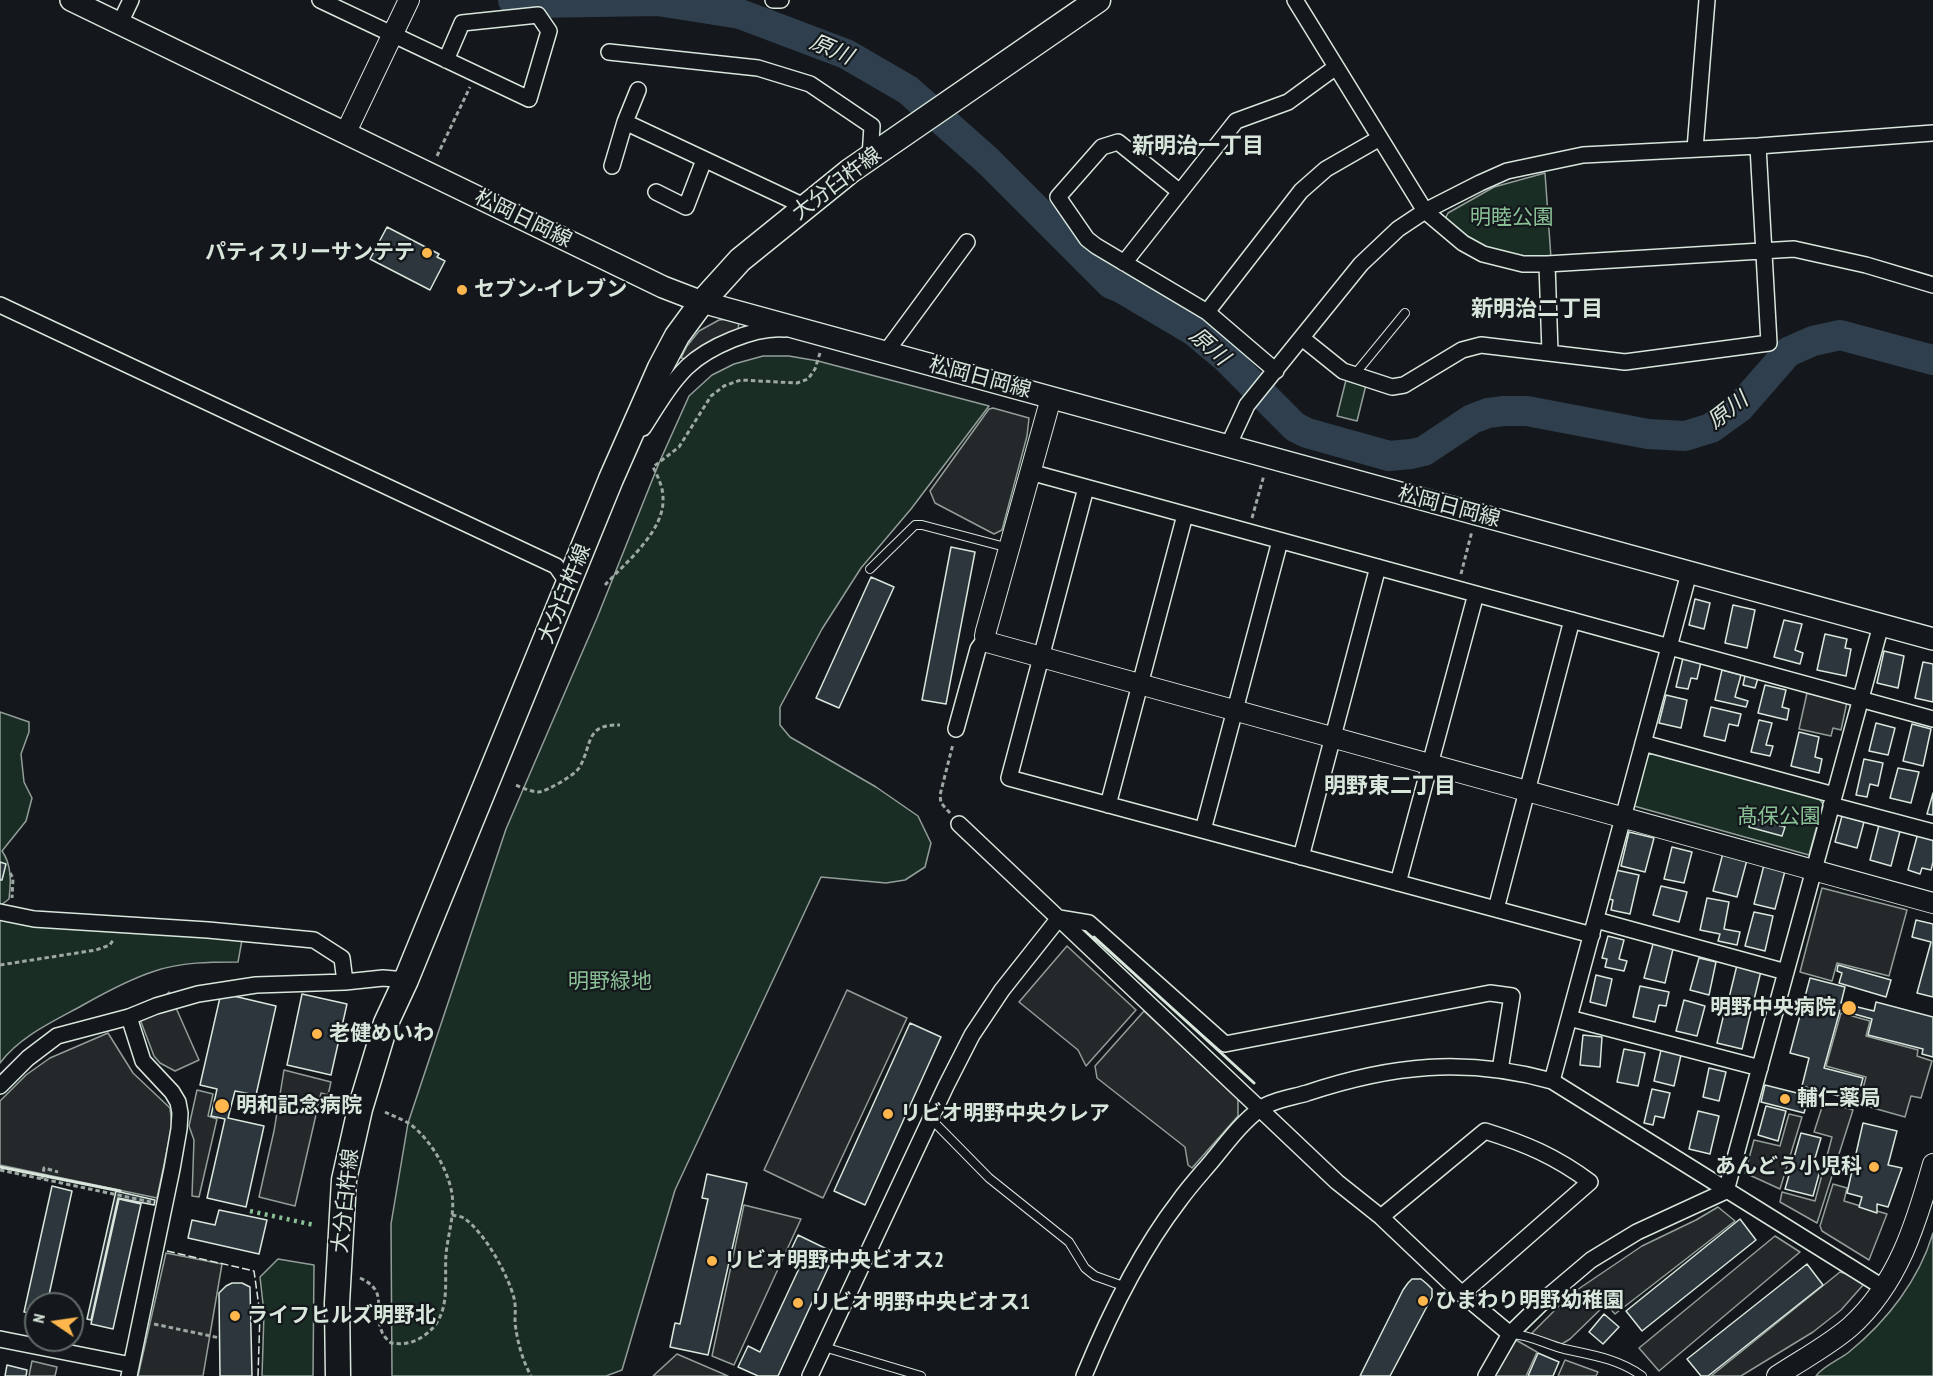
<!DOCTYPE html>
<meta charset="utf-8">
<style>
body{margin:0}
#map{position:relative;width:1933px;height:1376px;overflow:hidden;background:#14181c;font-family:"PT Sans Narrow",sans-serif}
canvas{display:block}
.north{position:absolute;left:24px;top:1292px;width:60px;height:60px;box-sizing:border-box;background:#14181c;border:2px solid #626a69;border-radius:50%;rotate:283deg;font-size:16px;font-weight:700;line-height:24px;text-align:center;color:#d8e6dc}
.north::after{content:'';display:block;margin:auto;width:21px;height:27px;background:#ffb74d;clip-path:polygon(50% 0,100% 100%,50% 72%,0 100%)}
</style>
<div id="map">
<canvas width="1933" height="1376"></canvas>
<div class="north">N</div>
</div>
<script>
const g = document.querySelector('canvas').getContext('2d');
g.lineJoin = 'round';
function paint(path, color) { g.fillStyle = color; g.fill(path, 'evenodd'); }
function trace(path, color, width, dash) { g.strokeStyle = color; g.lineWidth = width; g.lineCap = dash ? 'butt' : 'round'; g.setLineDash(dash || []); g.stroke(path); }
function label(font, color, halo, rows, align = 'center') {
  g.font = font + ' "PT Sans Narrow","Noto Sans JP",sans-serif'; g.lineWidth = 4.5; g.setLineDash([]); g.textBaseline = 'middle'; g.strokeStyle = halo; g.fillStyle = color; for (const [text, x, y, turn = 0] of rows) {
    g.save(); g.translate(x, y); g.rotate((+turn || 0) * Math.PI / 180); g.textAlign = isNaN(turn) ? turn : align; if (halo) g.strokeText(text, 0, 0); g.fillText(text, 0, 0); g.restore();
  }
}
const green = new Path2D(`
 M1545,173L1551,258C1540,257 1528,257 1517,256C1496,252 1456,238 1445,219L1448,213L1494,187Z
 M763,356H789L818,361L989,406L911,509L861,568L822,629L780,707V725L790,737L876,787L918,816L931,843L925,867L905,880L886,883L821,877L675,1190L622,1370L606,1376H392L391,1224L408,1123L506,829L597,618L659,463L689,396L712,375L734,364Z
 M1346,380L1366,385L1357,421L1337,416Z
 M0,712L29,722V732L21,754L24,782L32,798L26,821L2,851C12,865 11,883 9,899L0,906Z
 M1657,753L1818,797L1823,804L1809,855L1634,806L1647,755Z
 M0,916L242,940L238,962C210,962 181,962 155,971C130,979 106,992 83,1005C54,1021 20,1036 0,1063Z
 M1933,1233V1376H1816C1823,1366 1839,1360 1849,1352C1887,1321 1919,1280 1933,1233Z
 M278,1259L314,1265L313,1376H262L264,1313L260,1277Z`);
paint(green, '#1a2d24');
trace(green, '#939e99', 1.5);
const parking = new Path2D(`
 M729,319L739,321L738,330L702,346L685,359L681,358L687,346L699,331L719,320Z
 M993,408L1029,418L1027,436L1002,530L994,534L935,503L930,491L989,409Z
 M1807,693L1847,702L1841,730L1833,728L1831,736L1799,729Z
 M1822,888L1907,910L1889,976L1837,963L1832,981L1800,972Z
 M1067,946L1136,1010L1086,1066L1078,1050L1019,1002Z
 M847,990L907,1018L823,1198L764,1170Z
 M169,992L199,1060L175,1071L160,1063L154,1056L138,1014L156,1006Z
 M1144,1011L1238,1099V1116L1192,1168L1188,1165L1185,1147L1097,1078L1095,1066Z
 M1841,1013L1870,1021L1866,1036L1918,1050L1917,1056L1932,1061L1921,1098L1911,1096L1905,1117L1859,1104L1866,1077L1826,1066Z
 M108,1033L133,1073L170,1108L172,1127L157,1198L0,1165V1101L26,1075L50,1058Z
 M284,1070L331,1082L328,1095L321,1093L295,1206L259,1197L274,1131Z
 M197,1090L213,1094L208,1116L217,1119L199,1197L192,1196L194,1140L189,1126Z
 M1824,1101L1853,1110L1817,1223L1780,1202L1782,1192L1815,1201L1832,1137L1814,1132Z
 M1789,1114L1802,1117L1780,1189L1745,1173L1754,1140L1780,1146Z
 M1833,1184L1847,1188L1844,1201L1887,1214L1869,1260L1822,1231L1820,1226Z
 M744,1205L801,1219L734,1365L712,1356Z
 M1718,1207L1735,1221L1615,1314L1606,1304L1570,1339L1560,1345L1540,1340L1532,1333L1571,1294L1642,1246L1696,1220Z
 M1775,1236L1800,1252L1659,1371L1639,1348Z
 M166,1253L222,1264L203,1376H138Z
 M1840,1272L1860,1278L1864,1284L1841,1310L1813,1332L1741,1376H1711Z
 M1516,1340L1537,1352L1526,1376H1494Z
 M677,1354L728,1376H653Z
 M1565,1360L1598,1372L1596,1376H1558Z
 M32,1361L57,1367L55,1376H29Z`);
paint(parking, '#24282b');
trace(parking, '#939e99', 1.5);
trace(new Path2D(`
 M513,0L533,3L658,1L740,14L846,54L908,90L988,161L1111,284L1123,289L1194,331L1225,357L1295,427L1307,433L1389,456L1411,454L1424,451L1472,419L1488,413L1504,411H1527L1648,434L1685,436L1711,428L1740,407L1788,352L1813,341L1840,335L1933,360`), '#2f3f4d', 30);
const building = new Path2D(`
 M387,227L439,254L437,257L445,261L430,290L370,259Z
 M951,547L975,552L946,704L922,700Z
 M871,577L894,587L839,708L816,698Z
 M1695,599L1710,603L1704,629L1689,625Z
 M1733,605L1755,610L1747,648L1725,643Z
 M1784,620L1802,624L1795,650L1803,653L1800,664L1774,657Z
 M1825,634L1847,639L1845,648L1851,649L1846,676L1817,670Z
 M1884,651L1904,656L1898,688L1877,683Z
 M1683,658L1701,662L1697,679L1691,678L1688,689L1676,687Z
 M1923,662L1933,664V702L1915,698Z
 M1722,670L1741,675L1735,697L1748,701L1746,707L1715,700Z
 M1746,671L1759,675L1755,688L1743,685Z
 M1765,685L1786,690L1782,707L1789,709L1787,720L1758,713Z
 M1666,695L1687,700L1681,728L1659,723Z
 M1711,707L1741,714L1738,726L1729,724L1725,741L1704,736Z
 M1759,720L1772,723L1766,745L1773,746L1770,756L1751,752Z
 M1876,723L1895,728L1888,755L1869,751Z
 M1912,724L1931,729L1923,766L1903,761Z
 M1799,732L1819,737L1815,757L1822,759L1819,773L1791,766Z
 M1864,759L1883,763L1878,786L1870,784L1867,797L1856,795Z
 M1898,768L1919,772L1911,803L1890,798Z
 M1933,793V815L1927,814Z
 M1842,816L1864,822L1857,848L1835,842Z
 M1751,818L1785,827L1782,836L1749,827Z
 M1879,825L1900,831L1891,866L1870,860Z
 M1629,832L1654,838L1645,872L1621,866Z
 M1918,833L1933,837V862L1931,870L1922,868L1920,874L1908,870Z
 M1672,847L1692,852L1684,883L1664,879Z
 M1723,853L1747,860L1737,897L1713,891Z
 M0,862L6,864L2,880H0Z
 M1764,865L1785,871L1775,909L1754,904Z
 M1616,870L1639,875L1630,914L1611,910L1613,900L1609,899Z
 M1661,886L1687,892L1679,922L1653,915Z
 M1707,898L1729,902L1724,929L1740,932L1737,945L1718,941L1720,934L1700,930Z
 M1754,912L1773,916L1765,951L1745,946Z
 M1916,920L1933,924V997L1917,993L1931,942L1912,937Z
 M1608,936L1624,940L1619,959L1627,961L1624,971L1605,967L1607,959L1602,958Z
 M1653,944L1673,949L1665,983L1644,978Z
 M1699,958L1716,962L1709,995L1690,990Z
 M1737,965L1761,971L1752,1008L1728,1002Z
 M1838,965L1891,980L1886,997L1839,983L1842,973L1837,971Z
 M1596,975L1612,979L1606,1006L1590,1002Z
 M1810,978L1845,987L1841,1003L1874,1011L1876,1002L1933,1017V1057L1922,1054L1923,1049L1868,1035L1872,1019L1840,1010L1824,1068L1863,1078L1857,1101L1802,1086L1809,1058L1790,1053Z
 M1640,986L1669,992L1666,1006L1659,1005L1655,1022L1633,1017Z
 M221,993L276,1006L256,1095L235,1091L228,1118L264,1126L246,1207L207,1198L225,1119L211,1116L217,1089L200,1085Z
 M302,994L347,1004L331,1075L287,1065Z
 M1684,1000L1705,1006L1697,1036L1676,1031Z
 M1726,1005L1751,1011L1742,1049L1717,1043Z
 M910,1023L941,1037L865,1205L834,1191Z
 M1583,1035L1602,1037L1600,1067L1580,1065Z
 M1624,1049L1645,1053L1638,1086L1617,1082Z
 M1661,1050L1681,1055L1674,1086L1654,1081Z
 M1709,1068L1726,1072L1719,1101L1703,1097Z
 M1765,1085L1809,1096L1804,1113L1761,1102Z
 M1652,1089L1670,1093L1664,1118L1655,1116L1653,1125L1644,1123Z
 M1766,1106L1786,1111L1778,1141L1758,1135Z
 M1698,1111L1719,1116L1710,1154L1689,1149Z
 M1863,1123L1897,1131L1888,1165L1902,1168L1888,1207L1877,1204V1213L1859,1207L1862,1197L1847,1193Z
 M1801,1133L1821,1138L1813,1165L1821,1167L1813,1196L1785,1189Z
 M707,1174L747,1183L708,1355L670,1347L675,1323L680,1324L708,1199L702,1198Z
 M52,1186L72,1191L47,1304H36V1314L24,1312Z
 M116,1191L155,1200L154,1205L118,1198L91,1320L87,1319Z
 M119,1199L141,1204L113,1329L91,1324Z
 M219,1210L267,1220L259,1254L188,1238L192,1220L215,1225Z
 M1740,1219L1756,1240L1642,1331L1626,1311Z
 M798,1235L835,1253L778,1376H758L738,1367L748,1346L760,1352L803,1260L789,1254Z
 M1807,1264L1823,1285L1708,1376H1701L1687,1359Z
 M1412,1279H1421L1427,1284L1432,1289V1297L1390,1376H1360L1403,1290L1408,1283Z
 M232,1283H242L250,1287L252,1376H220L219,1293L226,1286Z
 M1604,1314L1619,1327L1603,1344L1589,1332Z
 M1538,1353L1559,1362L1553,1376H1528Z
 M7,1365L27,1370L26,1376H5Z`);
paint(building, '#2c363c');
trace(building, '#d8e6dc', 1.5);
const service = new Path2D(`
 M1355,374L1405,313
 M870,569L915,525H922L1009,548
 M931,1119L989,1178L1069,1242L1085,1268L1095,1276L1126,1287
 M1511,1334C1531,1335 1545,1344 1564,1349C1592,1355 1619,1359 1642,1376
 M824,1347L921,1376`);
const minor = new Path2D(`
 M320,0L529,99L549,31L538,15L462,23L446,60
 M773,0H781
 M1295,0L1425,211L1463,243L1483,254L1523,264H1547L1794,249L1866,265L1933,285
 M119,25L131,0
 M609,52L758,68L810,84L872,126L870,157
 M638,90L625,122L806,207
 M1695,149L1707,0
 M612,166L625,122
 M656,192L686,207L704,160
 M1180,192L1118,142L1102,147L1058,197L1087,239L1096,246L1207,312L1276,371
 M1124,263L1236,121L1288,102L1336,67
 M1547,264L1550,352
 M0,305L556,566L569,585
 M1207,312L1301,191L1326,169L1380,138
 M1302,338L1343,371L1392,387L1404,385L1462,350L1481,345L1625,362L1769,343L1758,146
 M886,352L967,242
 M643,428C656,408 669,385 687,367C708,347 755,326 785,329
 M1228,446L1247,405L1361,264L1398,229L1425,211L1480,183L1507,171L1583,155L1758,146L1933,133
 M1030,472L1933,719
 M1086,488L1009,778L1592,935
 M956,729L978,649L985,639
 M1643,743L1834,795
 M1108,805L1185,515
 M1831,805L1933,832
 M959,824L1337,1182L1381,1217L1462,1294L1510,1334
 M1203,830L1280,541
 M1301,857L1378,567
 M1398,883L1476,594
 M1496,909L1572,620
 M0,912L34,919L208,930L314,940L342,958L345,982
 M1059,918L1089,923L1225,1044L1490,993L1512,996L1500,1070
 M1596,920L1786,972
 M129,1017L143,1061L172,1092L178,1102L180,1113L179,1129L172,1169L129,1376
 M1569,1018L1760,1068
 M1552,1081L1689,573
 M0,1086L28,1058L57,1036L129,1017L156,1006L198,994L256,985L345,982L383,978L406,980
 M1381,1217L1485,1131C1526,1144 1555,1156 1590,1182L1462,1294
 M0,1339L131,1365
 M810,1376L946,1086L972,1035L1002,990L1059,918
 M1084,1376C1109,1315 1139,1253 1179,1201C1189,1187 1200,1175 1211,1162C1226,1144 1241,1123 1260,1109C1270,1101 1294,1097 1307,1093C1391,1065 1465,1057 1552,1081L1884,1288
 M1486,1376L1510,1334L1552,1293L1591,1260L1637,1232L1726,1191L1881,625`);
const tertiary = new Path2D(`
 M346,132L409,0
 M1051,398L986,631L985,636L987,642L1933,903
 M1777,1376C1801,1360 1828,1346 1850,1327C1898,1284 1916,1224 1933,1164`);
const secondary = new Path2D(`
 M71,0L663,287L702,302L1933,639`);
const primary = new Path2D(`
 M338,1376L337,1303L344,1180L360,1109L386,1023L406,980L611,479L660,368L677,336L702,302L740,260L850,171L1098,0`);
trace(service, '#d8e6dc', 10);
trace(minor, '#d8e6dc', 18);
trace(tertiary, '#d8e6dc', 22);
trace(secondary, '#d8e6dc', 24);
trace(primary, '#d8e6dc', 27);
trace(new Path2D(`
 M437,156L470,87
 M1252,518L1264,475
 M1461,574L1472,531
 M605,585C625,563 665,531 663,498C663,487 658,477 653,467L679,447L711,396L724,386L741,380L797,383L808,379L815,369L820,353
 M516,785C523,788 531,792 539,792C547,791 575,775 579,768C593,745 584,724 620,725
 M950,813L941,803L940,795L953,744
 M10,873L13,878L12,898
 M0,965L96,950L110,945L113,940
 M0,1170L151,1202
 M42,1179L44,1168L58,1172
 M452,1215C456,1216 462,1216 465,1219C485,1233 508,1275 514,1298C516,1306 515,1314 515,1322C517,1341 522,1359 531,1376
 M360,1278C390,1292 372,1308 382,1332C383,1336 388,1340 391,1343C404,1345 414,1343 425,1335C452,1315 444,1284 446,1254C448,1234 455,1214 452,1194C448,1169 430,1139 410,1124C402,1119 393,1116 385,1112
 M154,1324L220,1338`), '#9da8a2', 3, [4.5, 3]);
trace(service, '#14181c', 8);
trace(minor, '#14181c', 15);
trace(tertiary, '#14181c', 20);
trace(secondary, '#14181c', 21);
trace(primary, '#14181c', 24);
trace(new Path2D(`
 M250,1211L314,1225`), '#8ac095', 4.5, [3, 4.5]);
trace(new Path2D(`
 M167,1251L254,1271L260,1314L258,1376`), '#d8e6dc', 1.5, [8, 3]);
trace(new Path2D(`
 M1094,937L1254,1083
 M0,1167L120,1191`), '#d8e6dc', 3);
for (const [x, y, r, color] of [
 [427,253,6,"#ffb74d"],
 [462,290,6,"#ffb74d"],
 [1849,1008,8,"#ffb74d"],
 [317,1034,6,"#ffb74d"],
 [1785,1099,6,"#ffb74d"],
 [222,1106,8,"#ffb74d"],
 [888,1114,6,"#ffb74d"],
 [1874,1167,6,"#ffb74d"],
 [712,1261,6,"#ffb74d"],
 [1423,1301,6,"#ffb74d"],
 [798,1303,6,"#ffb74d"],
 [235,1316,6,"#ffb74d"]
]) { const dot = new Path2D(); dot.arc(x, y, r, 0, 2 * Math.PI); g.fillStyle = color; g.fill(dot); trace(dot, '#14181c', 2); }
label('21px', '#d8e6dc', '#14181c', [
 ["大分臼杵線",837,184,-37],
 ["松岡日岡線",523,219,26],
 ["松岡日岡線",980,378,15],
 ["松岡日岡線",1449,507,15],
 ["大分臼杵線",565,594,-68],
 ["大分臼杵線",346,1201,-84]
]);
label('21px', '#8ac095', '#14181c', [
 ["明睦公園",1512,218],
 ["髙保公園",1779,817],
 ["明野緑地",610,982]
]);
label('bold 21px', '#d8e6dc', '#14181c', [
 ["パティスリーサンテテ",415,253,"right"],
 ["セブン-イレブン",474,290],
 ["明野中央病院",1836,1008,"right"],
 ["老健めいわ",329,1034],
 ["輔仁薬局",1797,1099],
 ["明和記念病院",236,1106],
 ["リビオ明野中央クレア",900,1114],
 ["あんどう小児科",1862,1167,"right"],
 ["リビオ明野中央ビオス2",724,1261],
 ["ひまわり明野幼稚園",1435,1301],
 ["リビオ明野中央ビオス1",810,1303],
 ["ライフヒルズ明野北",247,1316]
], 'left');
label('italic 22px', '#d8e6dc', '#14181c', [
 ["原川",831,50,23],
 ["原川",1209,347,41],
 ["原川",1728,411,-38]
]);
label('bold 22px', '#d8e6dc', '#14181c', [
 ["新明治一丁目",1198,147],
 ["新明治二丁目",1537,310],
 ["明野東二丁目",1390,787]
]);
</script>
